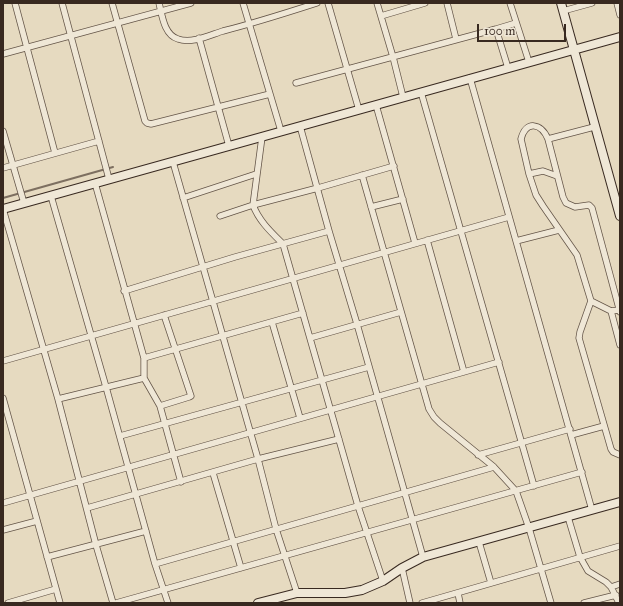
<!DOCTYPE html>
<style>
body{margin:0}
#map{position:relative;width:623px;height:606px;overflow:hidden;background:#e6dac0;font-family:"IM FELL Great Primer",serif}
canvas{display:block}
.frame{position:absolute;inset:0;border:4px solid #382920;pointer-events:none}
.scale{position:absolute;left:477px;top:24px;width:89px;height:18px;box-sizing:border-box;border:2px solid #382920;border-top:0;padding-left:5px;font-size:12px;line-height:14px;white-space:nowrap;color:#382920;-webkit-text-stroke:3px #efe7d6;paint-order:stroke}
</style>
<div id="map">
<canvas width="623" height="606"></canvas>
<div class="frame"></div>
<div class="scale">100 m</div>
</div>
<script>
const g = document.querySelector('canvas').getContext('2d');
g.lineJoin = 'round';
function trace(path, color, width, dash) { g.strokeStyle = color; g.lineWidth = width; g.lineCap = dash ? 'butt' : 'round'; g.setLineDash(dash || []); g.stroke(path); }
trace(new Path2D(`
 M3,198L113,167`), '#7d6f60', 2);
const street = new Path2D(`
 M15,3L55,153
 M62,3L109,179
 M112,3L145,121L147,123L151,124L270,94
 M159,3C162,15 164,35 178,39C192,44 210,35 223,31C255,23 286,13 317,3
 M243,3L281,131
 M328,3L359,110
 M377,3L393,57L403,97
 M447,3L456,39
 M510,3L529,62
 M617,3L620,15
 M563,11L592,3
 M381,16L425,3
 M496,29L508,68
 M199,38L229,146
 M3,54L191,3
 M470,78L592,510
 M296,83L496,29L516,23
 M421,92L534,486
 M376,105L415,243
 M300,126L329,231L357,324L423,557
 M3,131L24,203
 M262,137L253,205C259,221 271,232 283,244L358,506L383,581
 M548,139L594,127
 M173,162L258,459L276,529L297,593
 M3,168L99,141
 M529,174L543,171L557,176
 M362,175L429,409L434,417L440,423L494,467L516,491L529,528L551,603
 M95,183L144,358V378L160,406L181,482
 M51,196L106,387L155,564L168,603
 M183,198L256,174
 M371,207L403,199
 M3,209L58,399L96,545L113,603
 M220,216L253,205L318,188L394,166
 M427,240L464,372
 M516,241L559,230
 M124,291L235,257L329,231
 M591,301L611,311L619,310
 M611,311L620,345
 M620,312L592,208L589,205L575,207L566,203L563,197L548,139C541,123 526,120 521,139L529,174L536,195L543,206L577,255L591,301L580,332L579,338L611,449L613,452L620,455
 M272,322L300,418
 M310,338L401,312
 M144,358L303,313
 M3,361L509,217
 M3,398L60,603
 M58,399L144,378
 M160,406L189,397L191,396L164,315
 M571,435L604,426
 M120,436L369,367
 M478,455L570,429
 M213,473L241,568
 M3,503L499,362
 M87,508L258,459L339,439
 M568,517L580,557L588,571L606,582L611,587L619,603
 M3,530L37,521
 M479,542L491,583
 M47,557L146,531
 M155,564L494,467
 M402,568L410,603
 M611,587L620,584
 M458,593L460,603
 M8,603L56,589
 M116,603L582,472
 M422,603L620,546
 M584,603L616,595`);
const secondary = new Path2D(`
 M561,3L620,216
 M3,209L620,37
 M258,603L297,593H345L362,590L383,581L402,568L423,557L620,502`);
trace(street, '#645548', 7);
trace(secondary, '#382920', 10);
trace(street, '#efe7d6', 5.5);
trace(secondary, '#efe7d6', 8);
</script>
